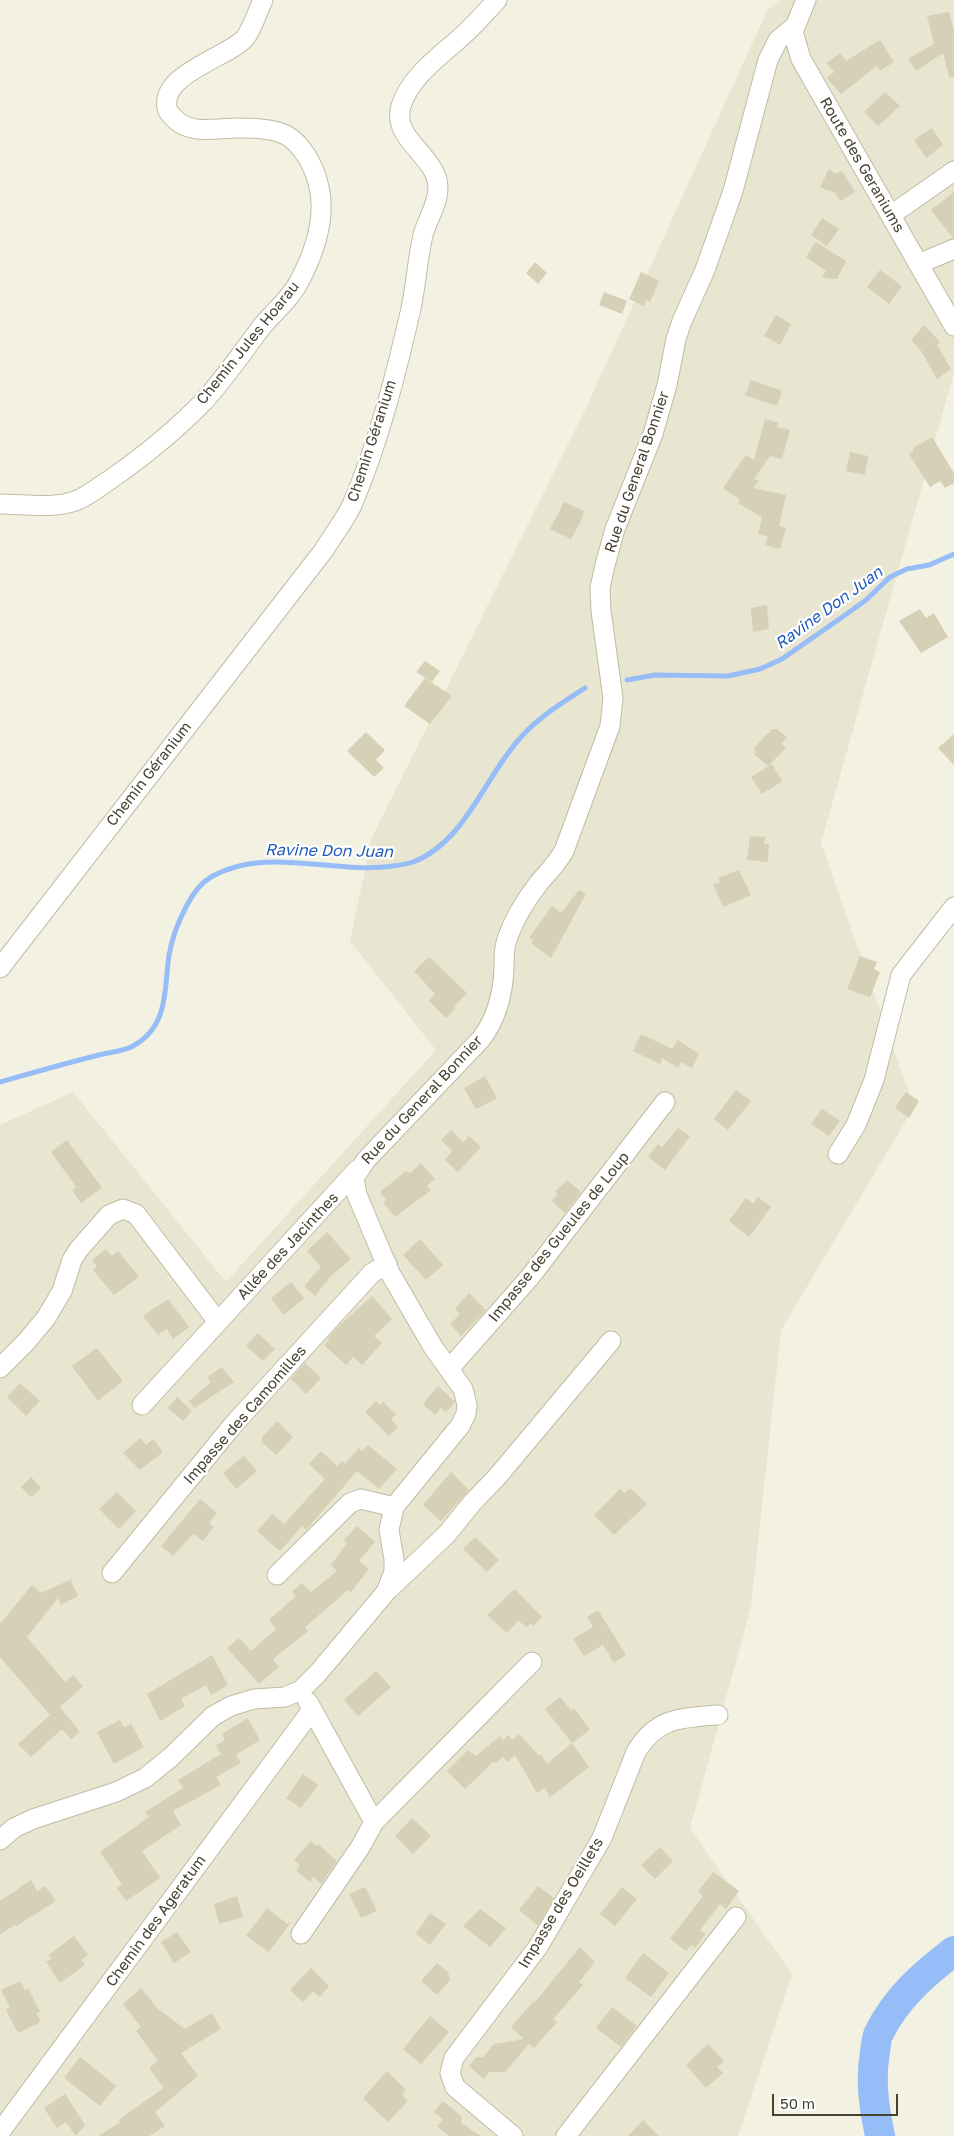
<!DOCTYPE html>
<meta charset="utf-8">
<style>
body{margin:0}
#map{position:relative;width:954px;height:2136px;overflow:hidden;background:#f3f2e2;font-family:"Golos Text",sans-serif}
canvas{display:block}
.scale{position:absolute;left:772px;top:2094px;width:126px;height:22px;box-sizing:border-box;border:2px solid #464232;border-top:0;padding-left:6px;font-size:15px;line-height:18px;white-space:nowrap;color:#464232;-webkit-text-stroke:4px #fff;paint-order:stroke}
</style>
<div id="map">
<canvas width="954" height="2136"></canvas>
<div class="scale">50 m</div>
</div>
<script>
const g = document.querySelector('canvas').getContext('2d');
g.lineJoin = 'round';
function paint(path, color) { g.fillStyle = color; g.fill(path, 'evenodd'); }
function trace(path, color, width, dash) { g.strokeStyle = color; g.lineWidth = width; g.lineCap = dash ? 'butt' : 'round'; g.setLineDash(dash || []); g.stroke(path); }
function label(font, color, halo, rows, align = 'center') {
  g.font = font + ' "Golos Text",sans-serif'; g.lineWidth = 4.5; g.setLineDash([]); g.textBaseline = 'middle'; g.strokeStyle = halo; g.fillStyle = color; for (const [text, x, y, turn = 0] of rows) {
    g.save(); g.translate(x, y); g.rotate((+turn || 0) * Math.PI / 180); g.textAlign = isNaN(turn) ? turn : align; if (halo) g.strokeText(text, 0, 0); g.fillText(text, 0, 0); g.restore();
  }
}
paint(new Path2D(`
 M780,0H954V373L821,843L914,1107L781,1330L751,1607L690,1828L792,1974L738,2136H0V1125L73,1092L226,1282L436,1050L350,941L372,837L585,410L767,11Z`), '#e8e5d0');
trace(new Path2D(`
 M627,680L655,675L728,676L760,669L782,659L841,618L866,600L890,577L907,569L929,565L954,554
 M0,1082C32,1073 63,1064 95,1056C107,1052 123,1052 133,1046C169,1026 164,990 169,955C172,938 178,922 186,907C192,895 199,884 211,877C266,845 334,875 393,866C400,865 407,864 413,862C466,842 485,775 522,736C539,717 563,702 585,688`), '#96bdf8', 5);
trace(new Path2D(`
 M880,2136C874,2107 870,2081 875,2052C876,2046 876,2038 879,2033C896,1998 924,1974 954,1951`), '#96bdf8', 30);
paint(new Path2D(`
 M949,12L954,31V77H949L943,53L916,71L908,59L934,44L927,16Z
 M880,40L894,62L880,71L877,66L841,94L827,78L834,72L827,63L840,53L846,61Z
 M885,92L900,106L878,126L864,112Z
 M932,128L943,145L926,158L914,140Z
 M829,169L836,174L842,171L855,192L840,201L835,193L820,187Z
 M954,192V238H953L931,210Z
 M822,218L839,229L827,246L811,235Z
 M816,242L846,261L837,279L822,278L826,271L806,257Z
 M535,262L547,273L538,284L526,273Z
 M880,270L902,286L889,304L867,287Z
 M641,272L659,281L650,302L646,300L644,306L629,299Z
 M604,292L627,301L622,314L599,305Z
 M776,315L791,324L780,345L764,336Z
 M924,325L940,342L937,345L951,369L937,379L921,351L911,340Z
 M751,380L782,391L777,406L745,395Z
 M765,419L779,423L777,427L790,430L782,459L770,456L754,479L759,481L753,488L786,495L779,526L786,528L780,549L765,545L768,537L758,534L762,517L738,503L740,500L723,488L746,455L754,460Z
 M932,437L954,473V483L945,488L940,481L930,487L909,454L914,451L913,448Z
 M850,452L868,456L865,475L846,471Z
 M564,502L584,511L581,521L571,539L550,529Z
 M767,605L769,629L753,632L751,608Z
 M920,609L926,618L934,613L948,637L921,653L899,621Z
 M425,661L440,671L432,682L416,672Z
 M425,678L452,696L430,724L404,706Z
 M772,729H777L787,737L781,744L786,748L768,766L754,754L756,752L753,749Z
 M366,732L385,750L376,760L384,768L374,777L347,751Z
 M954,734V765L938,748Z
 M772,764L782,781L762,794L751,777Z
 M750,836L765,837L764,844H769L768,862L747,860Z
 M739,870L751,895L723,907L713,884L720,882L718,878Z
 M579,890L586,894L551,958L531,943L533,940L529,938L552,906L561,913Z
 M860,956L877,962L874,969L880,972L870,997L847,989Z
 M429,957L467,993L454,1007L456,1008L446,1018L429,1001L435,994L414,971Z
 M641,1034L672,1049L678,1040L699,1054L692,1068L681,1062L678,1068L662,1058L660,1064L633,1051Z
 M485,1076L497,1098L476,1109L464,1088Z
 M736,1090L751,1101L728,1130L714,1119Z
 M906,1092L919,1101L909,1118L895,1108Z
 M822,1109L840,1121L829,1136L811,1124Z
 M678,1128L690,1136L665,1170L648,1157L658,1144L662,1147Z
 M451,1130L463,1142L469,1136L481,1147L458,1172L445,1160L452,1151L441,1140Z
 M67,1140L102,1188L81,1203L72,1190L76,1187L51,1152Z
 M421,1163L435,1179L427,1186L431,1190L395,1217L383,1202L386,1200L380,1192L406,1171L410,1173Z
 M567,1180L581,1192L565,1213L552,1201L558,1194L555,1192Z
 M758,1197L771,1207L749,1237L729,1221L746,1198L753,1204Z
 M327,1232L351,1259L330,1277L315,1296L304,1286L321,1267L307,1251Z
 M420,1239L443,1265L426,1280L403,1255Z
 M106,1249L112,1256L118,1251L139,1277L114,1295L93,1270L97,1266L92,1260Z
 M291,1282L304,1298L284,1315L271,1298Z
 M469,1293L486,1310L461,1336L450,1324L460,1314L455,1309Z
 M372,1296L392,1319L374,1336L382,1343L362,1365L353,1357L346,1365L324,1345L329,1340L327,1339L341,1324Z
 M168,1299L189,1327L173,1339L167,1329L158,1335L143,1316Z
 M258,1333L275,1349L263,1361L246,1346Z
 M97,1348L123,1381L98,1401L72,1366Z
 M305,1363L321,1378L306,1394L291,1379Z
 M222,1367L234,1382L194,1408L189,1401L211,1382L207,1377Z
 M20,1383L40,1401L26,1416L7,1397Z
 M438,1386L455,1402L446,1412L441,1408L435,1415L423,1404Z
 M177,1397L192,1411L183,1421L168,1408Z
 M376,1401L380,1405L383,1402L396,1414L391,1419L398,1427L389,1436L365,1412Z
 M277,1421L293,1437L276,1455L262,1442V1437Z
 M140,1438L146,1445L153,1439L163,1452L140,1470L123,1453Z
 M368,1445L397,1469L379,1489L357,1471L306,1530L302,1526L280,1551L257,1531L272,1514L284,1524L325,1479L309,1464L321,1451L337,1466L342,1461L345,1464L359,1448L362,1451Z
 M244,1456L257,1471L236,1489L223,1473Z
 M451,1472L469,1490L441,1521L423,1505Z
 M31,1477L41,1488L31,1497L21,1487Z
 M630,1488L647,1504L614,1535L594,1515L620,1489L625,1493Z
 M117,1492L136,1511L119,1529L99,1509Z
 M200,1499L217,1513L209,1523L214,1527L203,1541L193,1534L173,1556L161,1546Z
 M357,1526L375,1542L359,1561L369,1569L351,1592L348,1590L305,1627L308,1631L273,1659L279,1667L259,1684L227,1648L239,1638L251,1651L276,1629L269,1620L296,1596L292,1592L302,1583L311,1592L337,1571L331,1565L347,1543L344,1540Z
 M475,1537L499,1560L487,1572L463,1549Z
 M74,1578L71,1581L78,1596L61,1605L58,1598L27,1637L65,1682L73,1675L83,1686L60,1707L80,1732L71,1739L62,1729L31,1757L18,1744L50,1715L0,1657V1624L32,1585L41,1593Z
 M515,1589L542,1617L534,1626L531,1623L527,1627L518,1621L507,1633L487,1615Z
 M598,1610L626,1655L614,1663L603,1645L584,1656L573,1639L593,1627L587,1617Z
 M212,1655L228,1685L211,1695L206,1685L181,1699L185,1706L160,1721L147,1694Z
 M376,1671L391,1687L358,1716L344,1700Z
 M560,1697L571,1710L574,1708L590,1730L572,1743L589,1767L561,1789L550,1797L545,1788L537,1793L515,1755L507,1762L503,1757L496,1763L494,1761L465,1789L447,1771L468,1750L476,1756L500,1736L503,1740L508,1735L512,1740L519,1734L539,1756L541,1754L547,1764L572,1743L545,1709Z
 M248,1718L260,1740L236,1755L241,1763L216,1777L221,1785L173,1811L181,1825L142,1851L160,1878L126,1901L117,1888L122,1884L100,1852L149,1817L145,1812L183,1788L178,1780L221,1754L216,1745L225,1740L222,1734Z
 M120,1720L124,1727L131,1724L144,1747L114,1764L97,1732Z
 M303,1774L318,1785L301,1808L286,1798Z
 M412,1818L431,1836L413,1854L395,1836Z
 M311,1841L316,1846L318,1844L337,1861L321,1884L313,1877L310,1882L296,1870L300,1865L294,1860Z
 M660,1847L673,1861L655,1879L641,1865Z
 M713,1872L739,1891L726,1909L720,1904L700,1930L706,1934L695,1948L691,1945L686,1951L670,1939L703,1896L698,1892Z
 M31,1880L37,1891L45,1886L56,1901L16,1926L15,1925L0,1934V1901Z
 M538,1886L554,1898L538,1926L519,1910Z
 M365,1887L377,1911L361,1918L349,1894Z
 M622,1887L637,1899L615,1926L600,1914Z
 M237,1896L243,1917L219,1924L214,1904Z
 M267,1908L287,1924L291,1922L269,1952L246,1936Z
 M480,1909L506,1928L490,1947L463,1926Z
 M430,1913L446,1924L430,1945L416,1934Z
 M177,1932L191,1952L174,1963L161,1942Z
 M74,1936L88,1955L81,1960L85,1965L60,1983L46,1962L51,1959L49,1955Z
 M580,1947L595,1962L579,1982L583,1985L553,2019L557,2022L534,2048L529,2044L505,2072H489L484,2079L469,2066L477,2057H483L494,2044L524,2039L511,2027L534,2001L535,2002Z
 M643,1953L669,1973L651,1997L625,1978Z
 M437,1963L448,1972L450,1980L437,1995L421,1981Z
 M311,1968L329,1986L320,1997L313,1991L303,2002L290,1990Z
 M20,1981L25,1990L29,1989L40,2012L36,2013L41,2022L18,2033L6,2010L10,2007L1,1990Z
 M141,1988L158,2009L185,2029L212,2013L221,2029L181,2053L198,2076L155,2112L165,2126L149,2136H98L121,2122L118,2120L164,2088L149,2068L158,2061L136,2031L141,2027L123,2004Z
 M612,2007L637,2026L621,2047L596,2028Z
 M430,2016L449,2032L421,2064L403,2049Z
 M708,2044L724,2061L717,2067L723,2073L706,2088L686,2065Z
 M80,2057L116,2086L100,2106L64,2078Z
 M387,2071L406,2090L402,2095L408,2101L388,2122L363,2098Z
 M65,2094L85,2125L76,2136L66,2122L57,2128L44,2108Z
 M443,2101L462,2117L461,2123L481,2136H449L437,2126L443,2119L434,2112Z
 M643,2120L659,2136H628Z`), '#d6d0b6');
const minor = new Path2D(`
 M806,0L793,32L801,59L954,326
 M891,215L954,171
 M918,264L954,249
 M0,504C24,504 52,509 75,501C87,497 100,486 111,479C144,456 175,431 204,401C225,378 244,350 263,325C276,310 291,298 300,280C315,251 327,215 318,183C314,166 302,144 286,135C274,129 255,128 241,128C219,127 190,137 173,117C170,114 167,111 167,107C161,74 228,57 245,38C253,28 257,12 263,0
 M0,968L324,550C333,535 345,520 352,505C378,444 395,378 410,313C416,288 417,261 423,235C427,220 438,204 438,188C438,156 391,140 401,106C410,77 439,57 460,38C473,27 485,13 497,0
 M838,1154L856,1125L874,1080L901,975L954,907
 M0,1368L26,1342L46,1318L62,1291L72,1260L79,1249L109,1215L123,1209L136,1214L218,1322
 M449,1369L530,1277L665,1102
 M142,1405L357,1170
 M112,1573L233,1425L372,1273L387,1264
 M277,1575L350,1503L361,1499L394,1507
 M389,1589L447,1534L472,1503L497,1477L611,1341
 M374,1822L532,1662
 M0,1840L14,1828L33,1819L116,1792L145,1778L171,1757L213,1716L231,1706L254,1699L285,1697L301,1690L318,1673L386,1592L394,1572V1559L389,1530L394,1507L460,1426L466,1414L467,1405L463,1389L433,1347L390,1273L357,1195L354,1178L366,1160L481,1039C497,1018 503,995 504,968C504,956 504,945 509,934C516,915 526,900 538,884C547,873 556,865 564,851L610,726L613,698L601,611L600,588L605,565L615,529L653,434L667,385L676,339L682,321L705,270L733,191L768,60L778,40L795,26
 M301,1934L361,1846L374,1822L308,1702
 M0,2132L312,1710
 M513,2136L455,2087L450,2073L454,2058L538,1947L602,1838L636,1752C657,1717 681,1718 718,1715
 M566,2136L736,1917`);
trace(minor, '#c0bca4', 21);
trace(minor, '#fff', 19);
label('15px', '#464232', '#fff', [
 ["Route des Geraniums",862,165,60],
 ["Chemin Jules Hoarau",248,343,-51],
 ["Chemin Géranium",372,441,-72],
 ["Rue du General Bonnier",637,472,-71],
 ["Chemin Géranium",149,774,-52],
 ["Rue du General Bonnier",422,1100,-47],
 ["Impasse des Gueules de Loup",559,1237,-51],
 ["Allée des Jacinthes",288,1246,-47],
 ["Impasse des Camomilles",245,1415,-49],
 ["Impasse des Oeillets",561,1903,-59],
 ["Chemin des Ageratum",156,1921,-54]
]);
label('italic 16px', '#205bbd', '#fff', [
 ["Ravine Don Juan",829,608,-36],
 ["Ravine Don Juan",329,851,1]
]);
</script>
